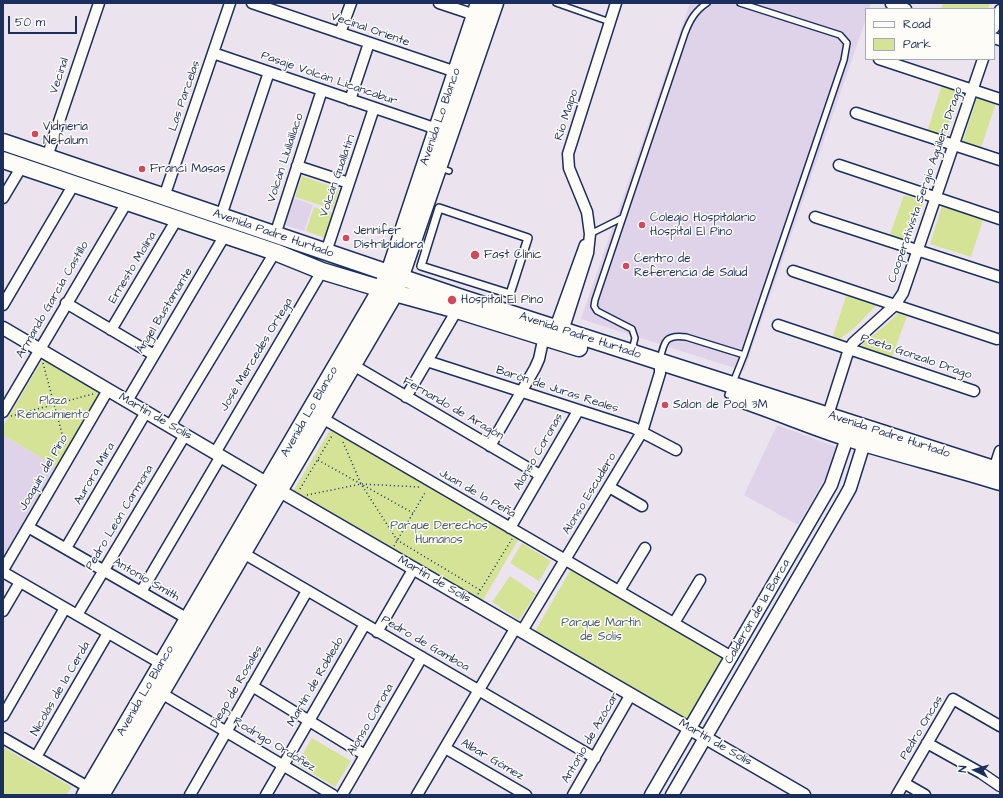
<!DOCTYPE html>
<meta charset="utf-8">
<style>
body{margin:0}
#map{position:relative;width:1003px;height:798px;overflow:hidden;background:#ebe4ef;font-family:"Architects Daughter",sans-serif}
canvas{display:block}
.frame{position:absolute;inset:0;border:4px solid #1b2f5e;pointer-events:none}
.legend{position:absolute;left:865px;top:8px;width:130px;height:52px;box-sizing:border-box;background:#fdfcf7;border:1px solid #a3aaba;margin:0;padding:5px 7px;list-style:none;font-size:12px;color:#1b2f5e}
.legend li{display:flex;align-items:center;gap:8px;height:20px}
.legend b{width:20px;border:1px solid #a3aaba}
.north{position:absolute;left:955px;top:750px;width:40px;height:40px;-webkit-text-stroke:3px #fdfcf7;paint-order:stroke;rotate:275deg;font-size:11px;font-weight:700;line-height:16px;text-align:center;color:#1b2f5e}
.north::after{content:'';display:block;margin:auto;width:14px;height:18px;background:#1b2f5e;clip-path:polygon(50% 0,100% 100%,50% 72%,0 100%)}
.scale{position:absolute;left:8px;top:16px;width:69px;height:18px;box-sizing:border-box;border:2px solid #1b2f5e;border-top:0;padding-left:5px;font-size:12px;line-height:14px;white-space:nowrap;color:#1b2f5e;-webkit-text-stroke:3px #fdfcf7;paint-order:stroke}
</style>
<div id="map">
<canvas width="1003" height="798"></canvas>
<div class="frame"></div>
<ul class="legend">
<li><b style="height:5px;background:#fdfcf7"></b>Road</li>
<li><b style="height:11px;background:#d5e397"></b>Park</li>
</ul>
<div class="north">N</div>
<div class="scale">50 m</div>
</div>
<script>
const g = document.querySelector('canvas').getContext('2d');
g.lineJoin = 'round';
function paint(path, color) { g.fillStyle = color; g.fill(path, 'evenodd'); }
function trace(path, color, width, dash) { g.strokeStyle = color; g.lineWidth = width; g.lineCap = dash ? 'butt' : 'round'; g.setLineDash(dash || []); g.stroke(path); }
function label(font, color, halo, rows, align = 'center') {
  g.font = font + ' "Architects Daughter",sans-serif'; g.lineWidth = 3; g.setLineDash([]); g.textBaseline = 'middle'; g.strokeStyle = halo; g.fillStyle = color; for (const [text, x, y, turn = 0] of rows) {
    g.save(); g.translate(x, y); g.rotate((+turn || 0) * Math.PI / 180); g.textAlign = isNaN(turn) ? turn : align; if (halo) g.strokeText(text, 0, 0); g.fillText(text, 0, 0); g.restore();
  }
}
paint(new Path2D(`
 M690,3H871L869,9H866V19L744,371L581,319Z
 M291,197L313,205L304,231L282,224Z
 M777,425L837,447L826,477L798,525L744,495Z
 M3,435L57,467L3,559Z`), '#ded3e9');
paint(new Path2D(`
 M943,3H990L988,9H941Z
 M942,85L961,91L945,138L927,132Z
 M977,97L996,103L981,148L963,141Z
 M302,176L339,189L333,209L295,197Z
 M904,195L924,201L909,244L889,237Z
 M942,206L983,220L971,257L930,244Z
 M314,207L333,213L325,238L306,231Z
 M846,296L877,305C866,315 850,335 837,340L832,339Z
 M898,313L907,316L892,357L859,348C871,335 886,327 898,313Z
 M44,357L102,391L57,467L3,435V426Z
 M332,427L520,537L482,602L293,491Z
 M522,543L551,561L539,581L510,563Z
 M571,569L724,657L688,721L533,635Z
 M510,576L536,594L519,620L492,602Z
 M312,738L351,761L335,787L297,764Z
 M3,747L72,787L66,795H3Z`), '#d5e397');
const service = new Path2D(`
 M556,3L610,22
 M440,168L449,171
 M590,234L622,218
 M632,350L635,338L632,329L597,311L594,306L595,300L685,33C690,20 695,11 707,3
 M660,360C664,342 665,334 686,337L744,355
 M728,395L744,355L844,60L847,43L840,35L740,3`);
const pedestrian = new Path2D(`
 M439,208L528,238L510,294L421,266Z`);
const minor = new Path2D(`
 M252,3L456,72
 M439,3L475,15
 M891,4L906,9
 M994,28L1000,10
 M340,33L351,3
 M994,38L1000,40
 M213,53L437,129
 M879,59L1000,99
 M350,100L369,43
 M856,113L1000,160
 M47,157L99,3
 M839,165L1000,219
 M297,166L349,183
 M164,197L230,3
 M3,198L22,166
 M221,216L269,72
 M815,217L1000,277
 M275,235L322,90
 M326,252L374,108
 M793,271L997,339
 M66,303L154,355
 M3,305L74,184
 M778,325L974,391
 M555,328L585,245
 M111,330L177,219
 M563,331L588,253L590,234L587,212L569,168L568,154L616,3
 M427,361L634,428L676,450
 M353,365L540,475
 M406,397L457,310
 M127,401L225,235
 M3,412L127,202
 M828,415L849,349L853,343L895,305L903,293L983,59
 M322,418L732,657
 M170,426L275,252
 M490,446L535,368L539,359L544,336
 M215,453L322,271
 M994,469L1000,451
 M609,487L642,506
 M28,527L188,619
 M510,528L578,411
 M66,548L146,412
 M243,553L595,758
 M3,570L108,390
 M3,572L167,667
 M619,591L645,548
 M141,592L221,456
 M3,611L20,582
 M77,615L185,435
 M674,623L700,580
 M522,631L642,432L660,373V362
 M377,632L414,568
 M252,686L365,755
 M161,693L333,795
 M3,716L65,608
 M3,738L93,790
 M927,743L981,773L1000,786
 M445,748L526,795
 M36,757L108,633
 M904,783L925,795
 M190,795L307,591
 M266,795L365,624
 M342,795L422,657
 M417,795L516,627
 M573,795L631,694
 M897,795L953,699L1000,726`);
const tertiary = new Path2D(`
 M3,328L268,484L804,795
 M651,795L831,485L847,438L852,431
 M672,795L845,497L850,488L866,437`);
const primary = new Path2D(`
 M3,142L459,297L1000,471
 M3,160L275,252L322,271L395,293L457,310L579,348
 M737,398C774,410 810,426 848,438C898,454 950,466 1000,482
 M85,795L381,289L391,267L479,3
 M101,795L395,293L495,3`);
trace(service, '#1b2f5e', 8);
trace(pedestrian, '#1b2f5e', 10);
trace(minor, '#1b2f5e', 13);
trace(tertiary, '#1b2f5e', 15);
trace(primary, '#1b2f5e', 19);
trace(new Path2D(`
 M43,363L65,445
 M11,416L93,394
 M343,442L361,484L397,540L480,590
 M318,460L413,513
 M300,489L333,434
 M307,495L361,484L420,487
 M394,546L426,491
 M478,594L512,539`), '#1b2f5e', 1.5, [1, 3]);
trace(service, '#fdfcf7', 5);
trace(pedestrian, '#fdfcf7', 7);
trace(minor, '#fdfcf7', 10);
trace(tertiary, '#fdfcf7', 12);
trace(primary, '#fdfcf7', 16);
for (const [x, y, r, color] of [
 [35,134,4,"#d1495b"],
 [142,169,4,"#d1495b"],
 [642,225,4,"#d1495b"],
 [346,238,4,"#d1495b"],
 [475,255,5,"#d1495b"],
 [626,266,4,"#d1495b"],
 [452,300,5,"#d1495b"],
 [665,405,4,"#d1495b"]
]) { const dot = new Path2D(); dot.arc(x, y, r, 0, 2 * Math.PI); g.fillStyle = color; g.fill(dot); trace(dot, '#fdfcf7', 1.5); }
label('12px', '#1b2f5e', '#fdfcf7', [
 ["Vecinal Oriente",370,30,19],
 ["Vecinal",60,76,-71],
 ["Pasaje Volcán Licancabur",329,79,19],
 ["Las Parcelas",185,96,-71],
 ["Río Maipo",567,115,-72],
 ["Avenida Lo Blanco",441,117,-71],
 ["Volcán Llullaillaco",286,158,-72],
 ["Volcán Guallatiri",338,176,-71],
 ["Cooperativista Sergio Aguilera Drago",926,185,-71],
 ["Avenida Padre Hurtado",273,234,19],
 ["Ernesto Molina",133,268,-59],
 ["Armando García Castillo",53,300,-60],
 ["Ángel Bustamante",165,311,-59],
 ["Avenida Padre Hurtado",580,336,18],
 ["José Mercedes Ortega",257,355,-59],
 ["Poeta Gonzalo Drago",916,357,19],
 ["Barón de Juras Reales",557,390,18],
 ["Fernando de Aragón",453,409,30],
 ["Avenida Lo Blanco",310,412,-60],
 ["Martín de Solís",155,417,30],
 ["Avenida Padre Hurtado",889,435,18],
 ["Alonso Coronas",539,452,-60],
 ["Joaquín del Pino",44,473,-60],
 ["Aurora Mira",95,474,-60],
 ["Juan de la Peña",477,494,30],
 ["Alonso Escudero",590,494,-59],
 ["Pedro León Carmona",120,518,-59],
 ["Antonio Smith",146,580,30],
 ["Martín de Solís",434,580,30],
 ["Calderón de la Barca",758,612,-60],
 ["Pedro de Gamboa",425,644,30],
 ["Martín de Robledo",316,682,-60],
 ["Diego de Rosales",237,687,-60],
 ["Nicolás de la Cerda",61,689,-60],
 ["Avenida Lo Blanco",146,691,-60],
 ["Alonso Corona",371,720,-60],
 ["Pedro Oncas",922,728,-59],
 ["Antonio de Azócar",591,738,-60],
 ["Martín de Solís",715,743,30],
 ["Rodrigo Ordóñez",274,745,31],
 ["Albar Gómez",492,760,30]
]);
label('12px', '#1b2f5e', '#fdfcf7', [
 ["Vidriería",43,127],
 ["Nefalum",43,141],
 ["Franci Masas",150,169],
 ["Colegio Hospitalario",650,218],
 ["Hospital El Pino",650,232],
 ["Jennifer",354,231],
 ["Distribuidora",354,245],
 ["Fast Clinic",484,255],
 ["Centro de",634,259],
 ["Referencia de Salud",634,273],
 ["Hospital El Pino",461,300],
 ["Salon de Pool 3M",673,405]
], 'left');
label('12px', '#4a5c6c', '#fdfcf7', [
 ["Plaza",53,401],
 ["Renacimiento",53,415],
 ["Parque Derechos",439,526],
 ["Humanos",439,540],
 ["Parque Martín",601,623],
 ["de Solís",601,637]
]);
</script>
